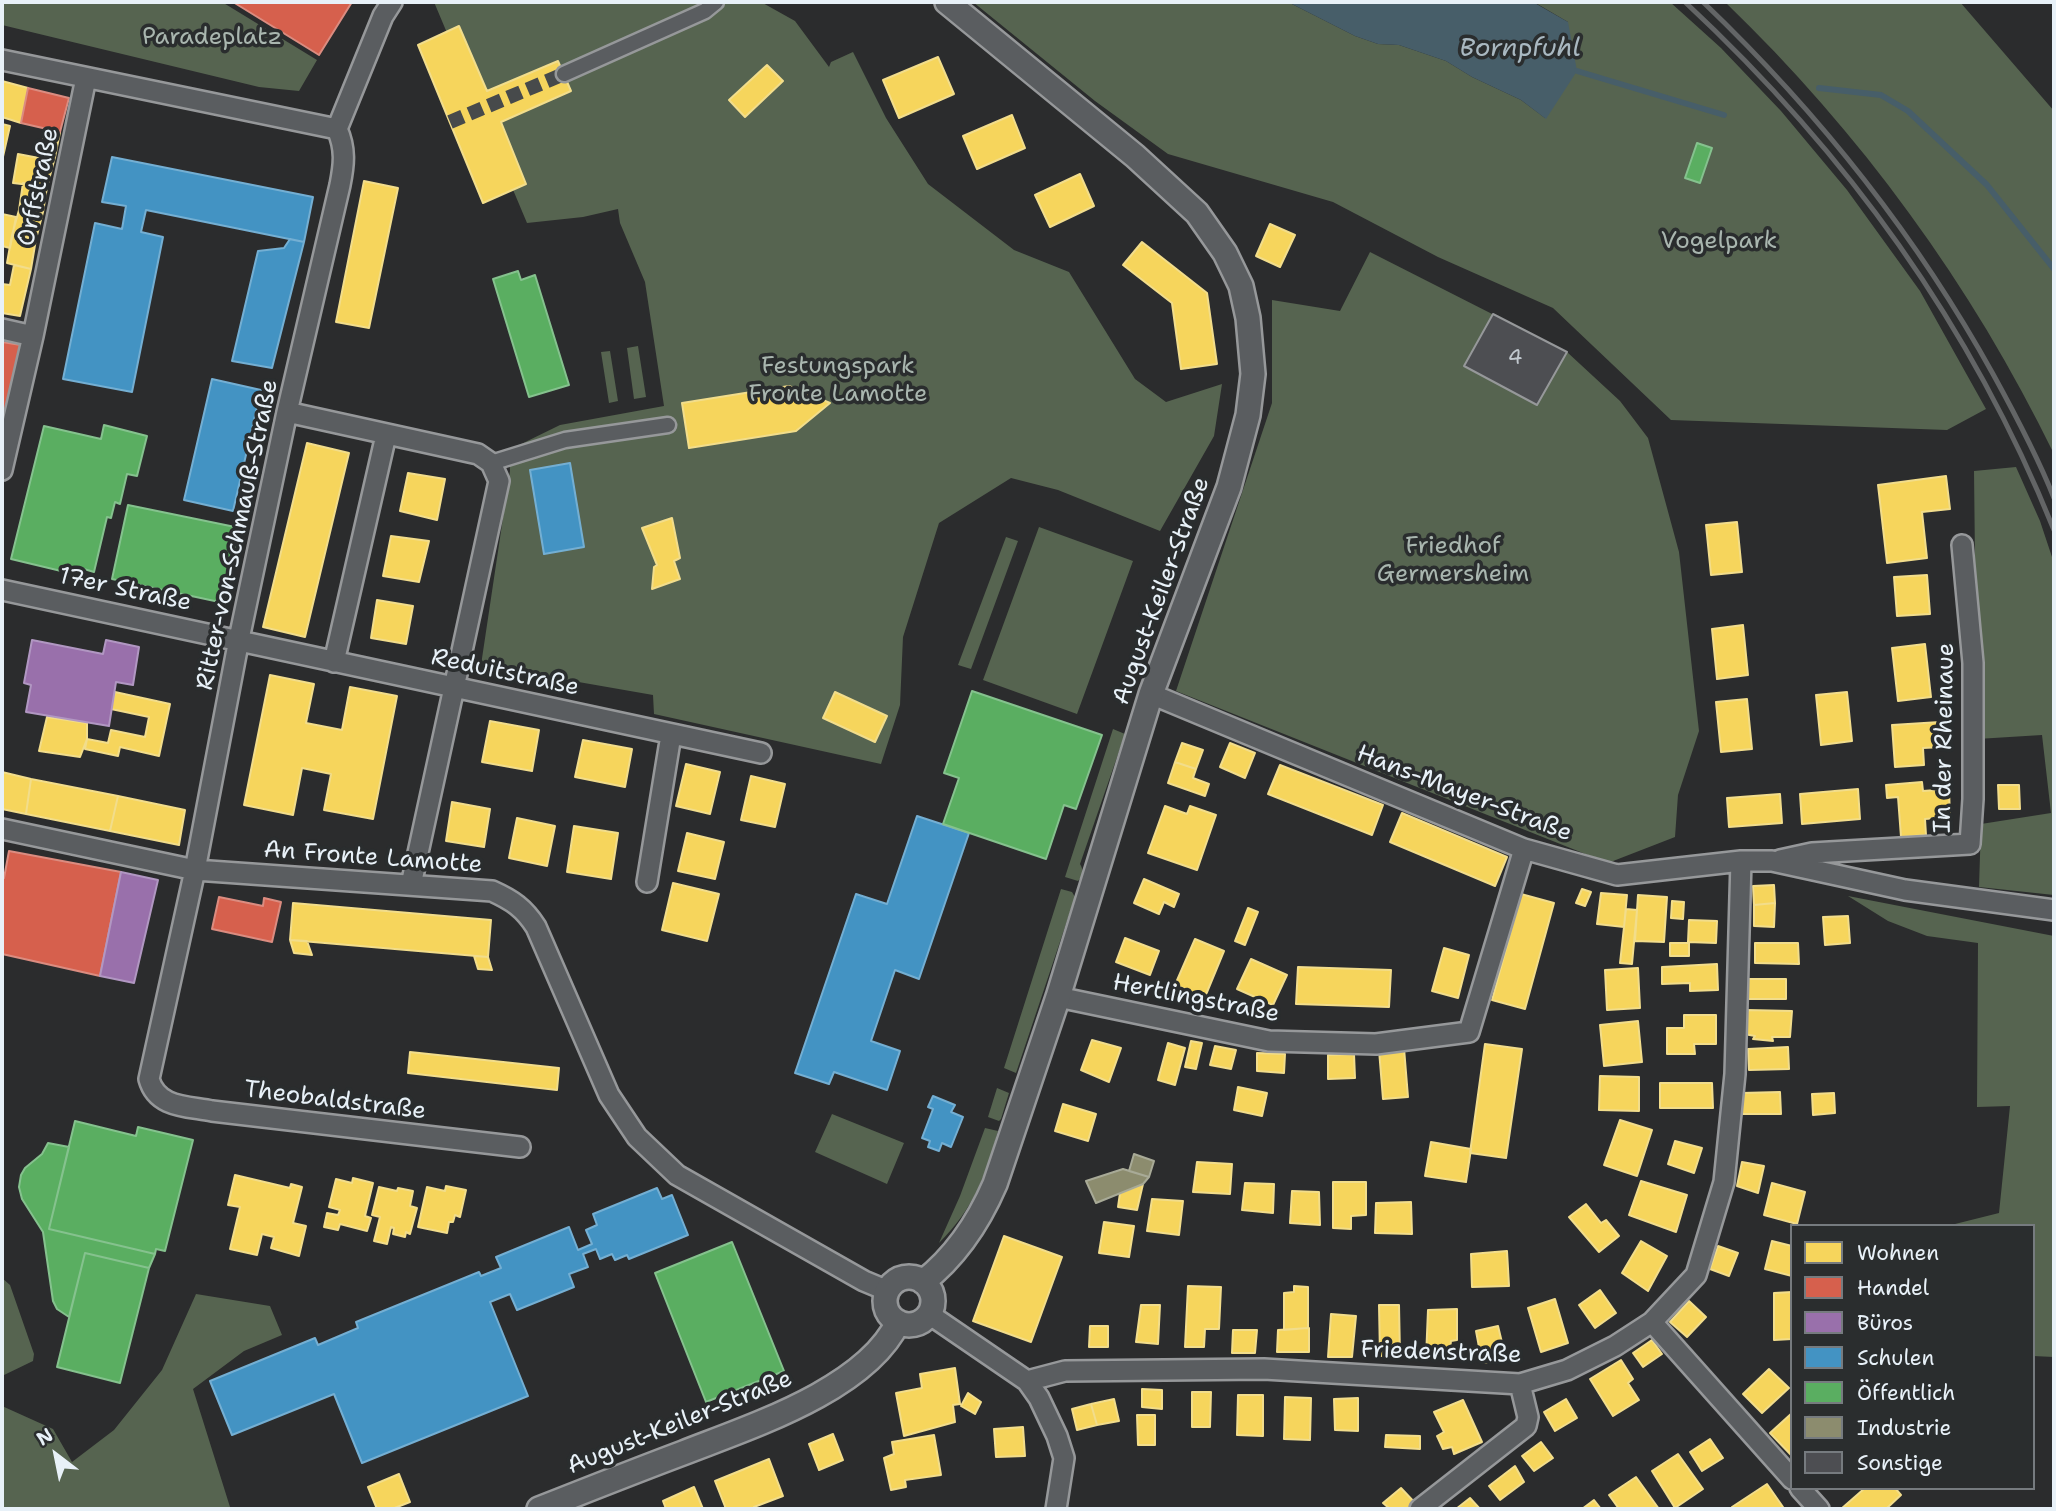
<!DOCTYPE html>
<meta charset="utf-8">
<style>
body{margin:0}
#map{position:relative;width:2056px;height:1511px;overflow:hidden;background:#2b2c2d;font-family:"Shantell Sans",sans-serif}
canvas{display:block}
.frame{position:absolute;inset:0;border:4px solid #e8f1f8;pointer-events:none}
.legend{position:absolute;left:1790px;top:1224px;width:245px;height:266px;box-sizing:border-box;background:#2a2d2e;border:2px solid #767b7f;margin:0;padding:9px 12px;list-style:none;font-size:21px;color:#e8f1f8}
.legend li{display:flex;align-items:center;gap:14px;height:35px}
.legend b{width:35px;border:2px solid #767b7f}
.north{position:absolute;left:21px;top:1420px;width:70px;height:70px;-webkit-text-stroke:5px #2a2d2e;paint-order:stroke;rotate:328deg;font-size:19px;font-weight:700;line-height:28px;text-align:center;color:#e8f1f8}
.north::after{content:'';display:block;margin:auto;width:24px;height:32px;background:#e8f1f8;clip-path:polygon(50% 0,100% 100%,50% 72%,0 100%)}
</style>
<div id="map">
<canvas width="2056" height="1511"></canvas>
<div class="frame"></div>
<ul class="legend">
<li><b style="height:19px;background:#f6d55c"></b>Wohnen</li>
<li><b style="height:19px;background:#d6604d"></b>Handel</li>
<li><b style="height:19px;background:#9970ab"></b>Büros</li>
<li><b style="height:19px;background:#4393c3"></b>Schulen</li>
<li><b style="height:19px;background:#5aae61"></b>Öffentlich</li>
<li><b style="height:19px;background:#8c8c6e"></b>Industrie</li>
<li><b style="height:19px;background:#4d4e52"></b>Sonstige</li>
</ul>
<div class="north">N</div>
</div>
<script>
const g = document.querySelector('canvas').getContext('2d');
g.lineJoin = 'round';
function paint(path, color) { g.fillStyle = color; g.fill(path, 'evenodd'); }
function trace(path, color, width, dash) { g.strokeStyle = color; g.lineWidth = width; g.lineCap = dash ? 'butt' : 'round'; g.setLineDash(dash || []); g.stroke(path); }
function label(font, color, halo, rows, align = 'center') {
  g.font = font + ' "Shantell Sans",sans-serif'; g.lineWidth = 7; g.setLineDash([]); g.textBaseline = 'middle'; g.strokeStyle = halo; g.fillStyle = color; for (const [text, x, y, turn = 0] of rows) {
    g.save(); g.translate(x, y); g.rotate((+turn || 0) * Math.PI / 180); g.textAlign = isNaN(turn) ? turn : align; if (halo) g.strokeText(text, 0, 0); g.fillText(text, 0, 0); g.restore();
  }
}
paint(new Path2D(`
 M2,2H222L317,60L299,91L259,87L2,25Z
 M434,2H761L795,21L829,67L831,62L853,52L886,118L928,184L1014,250L1069,272L1135,379L1166,402L1222,384L1214,436L1160,531L1058,490L1011,478L939,523L903,637L900,705L881,764L654,714L653,695L481,665L510,471L509,450L560,425L664,406L645,282L620,223L618,209L583,217L527,223Z
 M973,2H1288L1355,36L1378,44L1399,45L1446,61L1472,77L1521,100L1545,118L1559,97L1568,22L1534,2H1670L1721,48L1781,111L1847,190L1920,291L1986,409L1947,430L1671,420L1553,308L1438,257L1333,202L1168,154L1095,101Z
 M1725,2H1960L2054,111V454C1972,285 1860,132 1725,2Z
 M1370,252L1567,352L1620,401L1648,438L1679,552L1699,731L1678,795L1675,837L1608,863L1176,691L1272,403V300L1340,311Z
 M638,346L646,397L634,399L627,348Z
 M610,351L618,401L609,403L601,352Z
 M2016,467L2040,521L2054,563V895L1979,887L1981,824L2051,813L2042,735L1977,739L1974,471Z
 M1039,527L1133,561L1077,714L983,680Z
 M1006,537L1018,541L971,669L958,665Z
 M1113,729L1125,734L1080,864C1084,871 1084,876 1078,881L1065,877Z
 M1061,889L1072,892L1075,897L1016,1073L1004,1068Z
 M1848,896L2054,936V1357L2033,1356V1226H1947L1999,1213L2010,1106L1977,1107L1978,943L1927,936L1888,921Z
 M997,1088L1009,1093L1001,1119L999,1121L988,1117Z
 M832,1114L904,1143L887,1184L815,1152Z
 M985,1128L998,1131C985,1177 974,1208 939,1243L960,1196Z
 M2,1278L10,1285L34,1354L33,1361L2,1376Z
 M196,1294L270,1306L282,1335L244,1351L193,1389L230,1507L234,1509H2V1406L53,1429L72,1462L114,1430L162,1370Z`), '#566450');
paint(new Path2D(`
 M1288,2H1533L1568,22L1577,71L1546,119L1521,100L1472,77L1446,61L1399,45L1378,44L1355,36Z`), '#475e69');
const homes = new Path2D(`
 M459,26L487,91L558,61L571,91L501,122L526,184L483,203L418,45Z
 M938,57L954,94L899,118L883,80Z
 M767,65L783,81L745,117L729,100Z
 M2,81L28,88L21,123L2,117Z
 M1012,115L1025,148L977,169L963,136Z
 M2,124L10,126L2,161Z
 M45,129L60,132L55,157L39,158Z
 M18,154L39,158L55,157L47,187L13,183Z
 M1080,174L1094,206L1050,227L1035,195Z
 M364,181L398,188L369,328L336,322Z
 M23,183L47,187L43,212L19,210Z
 M19,210L43,212L36,239L12,235Z
 M2,214L16,217L10,248L2,246Z
 M1270,224L1295,235L1280,267L1256,256Z
 M12,235L36,239L31,269L7,263Z
 M1142,242L1207,293L1217,364L1181,369L1172,303L1123,265Z
 M14,265L31,269L20,316L2,313V284L10,285Z
 M789,386L830,403L796,431L689,448L682,403Z
 M307,443L349,453L305,637L263,627Z
 M408,473L445,479L437,520L400,511Z
 M1946,476L1950,509L1922,512L1927,558L1887,563L1878,485Z
 M672,518L680,558L674,561L680,579L652,589L654,567L657,565L642,528Z
 M1737,522L1742,572L1711,575L1706,525Z
 M391,536L429,541L419,582L383,576Z
 M1927,575L1930,614L1897,616L1894,577Z
 M377,600L413,606L406,644L371,638Z
 M1743,625L1748,675L1717,679L1712,629Z
 M1925,644L1931,697L1898,701L1892,648Z
 M270,675L314,684L306,723L342,730L350,687L397,696L373,819L324,810L331,774L302,768L293,815L244,805Z
 M115,692L170,704L159,756L120,747L118,756L85,749L87,739L108,743L111,730L145,737L149,717L111,709Z
 M835,692L887,716L875,742L823,718Z
 M1847,692L1852,741L1821,745L1816,695Z
 M1747,699L1752,749L1721,752L1716,702Z
 M47,717L87,723V739L80,757L39,751Z
 M490,721L539,730L532,771L482,762Z
 M1940,722L1942,747L1923,748L1924,765L1895,767L1892,725Z
 M583,740L632,749L625,787L575,777Z
 M1182,743L1203,750L1196,769L1175,762Z
 M1230,743L1255,753L1245,778L1220,767Z
 M1175,762L1196,769L1193,778L1209,784L1205,796L1168,783Z
 M686,764L720,772L710,814L676,806Z
 M1280,765L1383,805L1372,835L1268,794Z
 M2,772L31,779L26,814L2,809Z
 M751,776L785,784L775,827L741,820Z
 M31,779L118,796L110,831L26,814Z
 M1922,782L1923,791L1949,789L1950,817L1925,819L1926,835L1901,837L1898,797L1887,798L1886,785Z
 M1998,785H2019L2020,809H1999Z
 M1858,789L1860,819L1802,824L1800,794Z
 M1780,794L1782,823L1729,827L1727,798Z
 M118,796L185,810L179,845L110,831Z
 M452,802L490,809L484,847L446,841Z
 M1165,806L1187,814L1190,806L1216,815L1197,870L1148,853Z
 M1402,813L1507,857L1495,886L1390,842Z
 M517,818L555,826L547,866L509,858Z
 M574,826L618,833L611,879L567,872Z
 M687,833L724,842L715,879L678,871Z
 M1144,879L1179,894L1174,907L1164,902L1159,914L1134,903Z
 M673,883L719,894L707,941L662,930Z
 M1774,885L1775,903L1754,905L1753,886Z
 M1582,889L1591,892L1585,906L1576,903Z
 M1601,893L1627,895L1624,927L1597,924Z
 M1521,894L1554,903L1525,1009L1492,1000Z
 M1638,895L1667,897L1664,942L1635,941Z
 M1672,901L1684,902L1683,919L1671,918Z
 M293,903L491,920L488,957L290,940Z
 M1775,903L1774,927L1754,926V905Z
 M1248,908L1258,912L1245,945L1235,941Z
 M1626,909L1637,910L1632,964L1620,963Z
 M1848,916L1850,943L1825,945L1823,917Z
 M1689,920L1717,921L1716,943L1688,942Z
 M1125,938L1159,951L1150,975L1116,962Z
 M1195,939L1224,951L1205,997L1175,985Z
 M290,940L307,941L312,955L294,953Z
 M1670,943H1689V956H1670Z
 M1755,943H1798L1799,964L1755,963Z
 M1444,948L1469,955L1458,998L1432,991Z
 M474,956L488,957L492,970L478,969Z
 M1251,959L1287,975L1273,1005L1237,989Z
 M1717,964L1718,990L1690,991V983L1662,984V967Z
 M1298,967L1391,970L1389,1007L1296,1004Z
 M1638,968L1640,1008L1607,1010L1605,970Z
 M1746,979H1786V999H1745Z
 M1747,1010L1792,1011L1790,1037H1772L1773,1041L1753,1039L1755,1036L1744,1034Z
 M1684,1015H1716V1044H1694L1695,1054H1667V1028H1684Z
 M1638,1021L1642,1062L1604,1066L1600,1025Z
 M1092,1040L1121,1048L1109,1082L1081,1070Z
 M1191,1041L1202,1043L1196,1069L1185,1067Z
 M1168,1043L1185,1048L1175,1085L1158,1080Z
 M1485,1044L1522,1049L1506,1158L1470,1153Z
 M1215,1046L1236,1050L1231,1069L1210,1065Z
 M1788,1047L1789,1069L1749,1070L1748,1049Z
 M1404,1048L1408,1097L1383,1099L1379,1050Z
 M410,1052L559,1068L557,1090L408,1073Z
 M1257,1053L1285,1054L1284,1073L1257,1071Z
 M1354,1054L1355,1078L1328,1079V1055Z
 M1600,1076L1639,1077V1111L1599,1110Z
 M1660,1083H1712L1713,1108H1660Z
 M1238,1087L1267,1093L1262,1116L1234,1110Z
 M1780,1092L1781,1114H1741V1093Z
 M1834,1093L1835,1113L1813,1115L1812,1094Z
 M1063,1104L1096,1114L1088,1141L1055,1131Z
 M1620,1120L1652,1130L1637,1176L1604,1165Z
 M1675,1141L1702,1148L1694,1173L1668,1164Z
 M1431,1142L1471,1149L1466,1182L1425,1176Z
 M1197,1162L1232,1164L1230,1194L1193,1192Z
 M1742,1162L1764,1166L1758,1193L1737,1186Z
 M235,1175L290,1188L291,1184L302,1187L293,1223L306,1226L299,1256L271,1248L274,1237L262,1234L257,1255L230,1249L240,1207L228,1205Z
 M353,1178L373,1183L365,1216L371,1218L367,1231L340,1224L338,1230L324,1227L327,1213L338,1215L340,1210L329,1207L336,1179L352,1183Z
 M1641,1181L1687,1195L1676,1232L1629,1215Z
 M1333,1182H1366V1215L1351,1216V1229L1333,1228Z
 M1245,1183L1274,1184L1273,1213L1242,1210Z
 M1772,1183L1805,1192L1797,1224L1764,1215Z
 M1143,1184L1137,1210L1118,1207L1120,1193Z
 M446,1186L466,1190L460,1217L455,1215L453,1222H449L447,1233L418,1227L427,1187L445,1191Z
 M379,1187L397,1191L398,1188L413,1191L410,1206L417,1208L410,1234L406,1232L405,1237L393,1234L394,1228L391,1227L387,1244L374,1241L380,1217L372,1215Z
 M1292,1191L1319,1192L1320,1225L1290,1223Z
 M1152,1199L1183,1201L1179,1235L1147,1231Z
 M1411,1202L1412,1234L1375,1233L1376,1203Z
 M1586,1204L1601,1223L1606,1220L1619,1236L1599,1252L1569,1217Z
 M1104,1222L1134,1226L1129,1257L1099,1253Z
 M1004,1236L1062,1257L1031,1342L973,1321Z
 M1641,1241L1667,1256L1648,1291L1622,1273Z
 M1772,1241L1792,1246V1276L1765,1269Z
 M1718,1246L1738,1253L1729,1276L1710,1269Z
 M1507,1251L1509,1286L1472,1287L1471,1254Z
 M1188,1286L1221,1287L1219,1329H1205L1204,1347H1185Z
 M1294,1286L1308,1287V1328L1284,1330V1293L1294,1292Z
 M1600,1290L1616,1313L1595,1328L1579,1305Z
 M1792,1292V1339L1774,1340V1293Z
 M1555,1299L1568,1343L1541,1352L1528,1308Z
 M1689,1301L1706,1317L1687,1337L1670,1322Z
 M1141,1305H1160L1158,1344L1136,1342Z
 M1379,1305H1399L1400,1355L1380,1356Z
 M1457,1309V1340L1451,1341L1449,1358H1426L1428,1310Z
 M1331,1314L1356,1316L1352,1357H1328Z
 M1090,1326H1108V1347H1089Z
 M1498,1326L1506,1359L1482,1363L1476,1331Z
 M1309,1328V1352H1277L1278,1330Z
 M1233,1330H1257L1255,1353H1232Z
 M1652,1340L1662,1354L1643,1367L1633,1353Z
 M1621,1360L1633,1379L1628,1383L1639,1400L1613,1416L1590,1379Z
 M955,1368L960,1404L953,1405L955,1422L904,1436L896,1393L922,1388L920,1374Z
 M1769,1369L1789,1388L1762,1413L1743,1394Z
 M1142,1389L1162,1390V1409L1142,1407Z
 M1192,1392H1211L1210,1427H1192Z
 M968,1393L981,1402L975,1414L961,1406Z
 M1238,1395H1263V1436L1237,1435Z
 M1285,1397L1311,1398L1310,1440L1284,1439Z
 M1358,1398V1431L1335,1430L1334,1399Z
 M1114,1399L1119,1421L1097,1425L1091,1404Z
 M1566,1399L1577,1418L1555,1431L1544,1412Z
 M1463,1400L1482,1442L1454,1454L1452,1447L1443,1449L1437,1436L1444,1432L1434,1412Z
 M1091,1404L1097,1425L1077,1430L1072,1409Z
 M1792,1413V1456L1770,1433Z
 M1137,1415H1155V1445H1138Z
 M1023,1427L1025,1456L996,1457L994,1429Z
 M833,1434L843,1460L819,1470L809,1444Z
 M934,1435L941,1475L905,1480L906,1487L891,1490L884,1458L894,1454L892,1442Z
 M1386,1435L1420,1436V1449L1385,1447Z
 M1710,1439L1723,1458L1702,1471L1690,1452Z
 M1541,1442L1553,1458L1534,1471L1522,1456Z
 M1678,1454L1703,1489L1675,1508L1652,1471Z
 M769,1459L783,1496L754,1507L755,1509H726L715,1481Z
 M1515,1466L1524,1482L1500,1500L1489,1486Z
 M399,1474L410,1502L392,1509H377L368,1487Z
 M1636,1477L1659,1509H1619L1609,1495Z
 M1767,1484L1783,1507L1779,1509H1734L1732,1507Z
 M694,1487L703,1509H666L663,1501Z
 M1401,1488L1417,1505L1412,1509H1390L1383,1503Z
 M1865,1488H1895L1901,1495L1886,1509H1841Z
 M1470,1498L1480,1509H1456Z
 M1594,1500L1601,1509H1582Z`);
paint(homes, '#f6d55c');
trace(homes, '#f2dd8b', 2);
const shops = new Path2D(`
 M233,2H352L319,55Z
 M28,88L69,98L60,132L21,123Z
 M2,342L21,345L2,435Z
 M9,851L121,872L100,976L2,954V877L4,878Z
 M219,897L263,906L264,898L281,902L272,942L212,929Z`);
paint(shops, '#d6604d');
trace(shops, '#db8c80', 2);
const offices = new Path2D(`
 M32,640L103,654L106,640L139,647L133,685L116,682L109,726L26,712L31,685L24,683Z
 M121,872L158,880L134,983L100,976Z`);
paint(offices, '#9970ab');
trace(offices, '#b197c2', 2);
const schools = new Path2D(`
 M112,157L313,197L304,242L146,210L141,232L163,237L132,392L63,379L95,223L122,229L126,206L102,202Z
 M290,239L304,242L272,368L232,361L258,251L284,248Z
 M212,379L261,390L233,511L184,500Z
 M570,463L584,547L544,554L530,470Z
 M917,816L969,833L919,979L895,970L871,1041L900,1051L887,1090L834,1072L829,1084L795,1073L856,894L887,904Z
 M933,1096L955,1105L951,1112L963,1117L951,1147L942,1143L939,1151L928,1147L930,1141L922,1138L933,1109L928,1107Z
 M657,1188L662,1199L672,1195L688,1235L629,1259L627,1255L615,1260L612,1254L600,1259L596,1249L583,1254L588,1267L569,1274L574,1287L517,1310L510,1294L490,1302L528,1396L362,1463L334,1394L232,1435L210,1381L315,1338L318,1345L358,1328L356,1322L479,1272L481,1276L501,1268L496,1257L569,1227L578,1250L592,1244L586,1230L597,1225L593,1214Z`);
paint(schools, '#4393c3');
trace(schools, '#74afd3', 2);
const public = new Path2D(`
 M1697,143L1712,148L1700,183L1685,178Z
 M518,271L521,280L535,275L569,385L529,397L493,279Z
 M104,425L147,436L137,476L127,474L120,504L115,502L111,518L107,517L94,572L84,569L82,576L11,559L44,426L101,439Z
 M128,505L240,528L224,603L112,579Z
 M972,691L1102,735L1076,809L1064,805L1046,859L943,824L959,778L944,773Z
 M75,1121L136,1136L138,1127L193,1140L165,1251L156,1249L155,1254L49,1229Z
 M48,1143L69,1147L49,1229L155,1254L149,1268L85,1253L69,1317L57,1309L53,1301L43,1232L22,1199L19,1187L21,1175L25,1168L42,1154Z
 M732,1242L784,1371L706,1402L655,1273Z
 M85,1253L149,1268L120,1383L57,1367Z`);
paint(public, '#5aae61');
trace(public, '#85c28e', 2);
const industry = new Path2D(`
 M1134,1154L1154,1161L1149,1177L1129,1171Z
 M1123,1169L1149,1177L1143,1184L1096,1203L1086,1181Z`);
paint(industry, '#8c8c6e');
trace(industry, '#a8aa97', 2);
trace(new Path2D(`
 M1577,71L1724,115
 M1819,88L1881,95L1908,111L1987,185L2054,269`), '#475e69', 6);
const building = new Path2D(`
 M1493,314L1567,352L1537,405L1464,366Z`);
paint(building, '#4d4e52');
trace(building, '#96989a', 2);
trace(new Path2D(`
 M450,122L564,74`), '#474a4b', 14, [14, 7]);
const pedestrian = new Path2D(`
 M564,74L705,11L716,2
 M491,463L565,440L668,425`);
const minor = new Path2D(`
 M392,2L383,16L337,129C346,149 344,165 340,185L287,412L239,639L195,870L149,1079C157,1108 187,1106 212,1111L520,1147
 M2,60L337,129
 M2,329L33,336
 M287,412L478,454L491,463L499,481L411,885
 M2,470L33,336L86,78
 M2,590C255,642 507,700 761,753
 M334,662L386,435
 M1151,694L1524,849L1617,875L1741,861H1772L1905,890L2054,910
 M2,829L195,870L492,891C512,900 524,908 536,927L609,1095L637,1137L677,1175L864,1281L888,1291
 M1780,860L1812,853L1970,844L1973,799V663L1962,545
 M647,882L671,735
 M1058,997L1269,1041L1376,1044L1469,1032L1524,849
 M929,1314L1027,1381L1039,1398L1057,1436L1064,1458L1056,1509
 M1652,1322L1792,1479
 M1027,1381L1065,1371L1264,1369L1520,1384L1567,1370L1615,1346L1652,1322L1696,1275L1724,1182L1735,1074L1741,861
 M1800,1488L1819,1509
 M1420,1509L1526,1426L1528,1417L1520,1384`);
const tertiary = new Path2D(`
 M885 1301a24 24 0 1 1 48 0a24 24 0 1 1-48 0Z
 M923,1282C955,1257 979,1221 995,1184L1058,997L1151,694L1229,487L1248,415L1253,374L1248,318L1241,286L1225,253L1197,213L1135,156L947,2
 M539,1509C587,1490 635,1471 683,1453C749,1427 866,1390 898,1322`);
trace(pedestrian, '#96989a', 19);
trace(minor, '#96989a', 24);
trace(tertiary, '#96989a', 28);
trace(pedestrian, '#5a5d60', 14);
trace(minor, '#5a5d60', 19);
trace(tertiary, '#5a5d60', 23);
trace(new Path2D(`
 M1685,2C1847,153 1971,324 2054,530
 M1703,2C1819,113 1915,233 1993,374C2015,414 2037,455 2054,498`), '#636566', 5);
label('21px', '#c1c8ce', null, [
 ["4",1515,359]
]);
label('24px', '#a9b6af', '#2a2d2e', [
 ["Paradeplatz",212,38],
 ["Vogelpark",1719,242],
 ["Festungspark",838,367],
 ["Fronte Lamotte",838,395],
 ["Friedhof",1453,547],
 ["Germersheim",1453,575]
]);
label('24px', '#e8f1f8', '#2a2d2e', [
 ["Orffstraße",39,187,-78],
 ["Ritter-von-Schmauß-Straße",238,535,-78],
 ["17er Straße",125,590,12],
 ["August-Keiler-Straße",1162,591,-70],
 ["Reduitstraße",505,673,12],
 ["In der Rheinaue",1945,738,-89],
 ["Hans-Mayer-Straße",1464,794,21],
 ["An Fronte Lamotte",373,858,4],
 ["Hertlingstraße",1196,999,11],
 ["Theobaldstraße",335,1101,7],
 ["Friedenstraße",1441,1353,2],
 ["August-Keiler-Straße",680,1423,-22]
]);
label('italic 26px', '#a9b8c1', '#2a2d2e', [
 ["Bornpfuhl",1520,49]
]);
</script>
